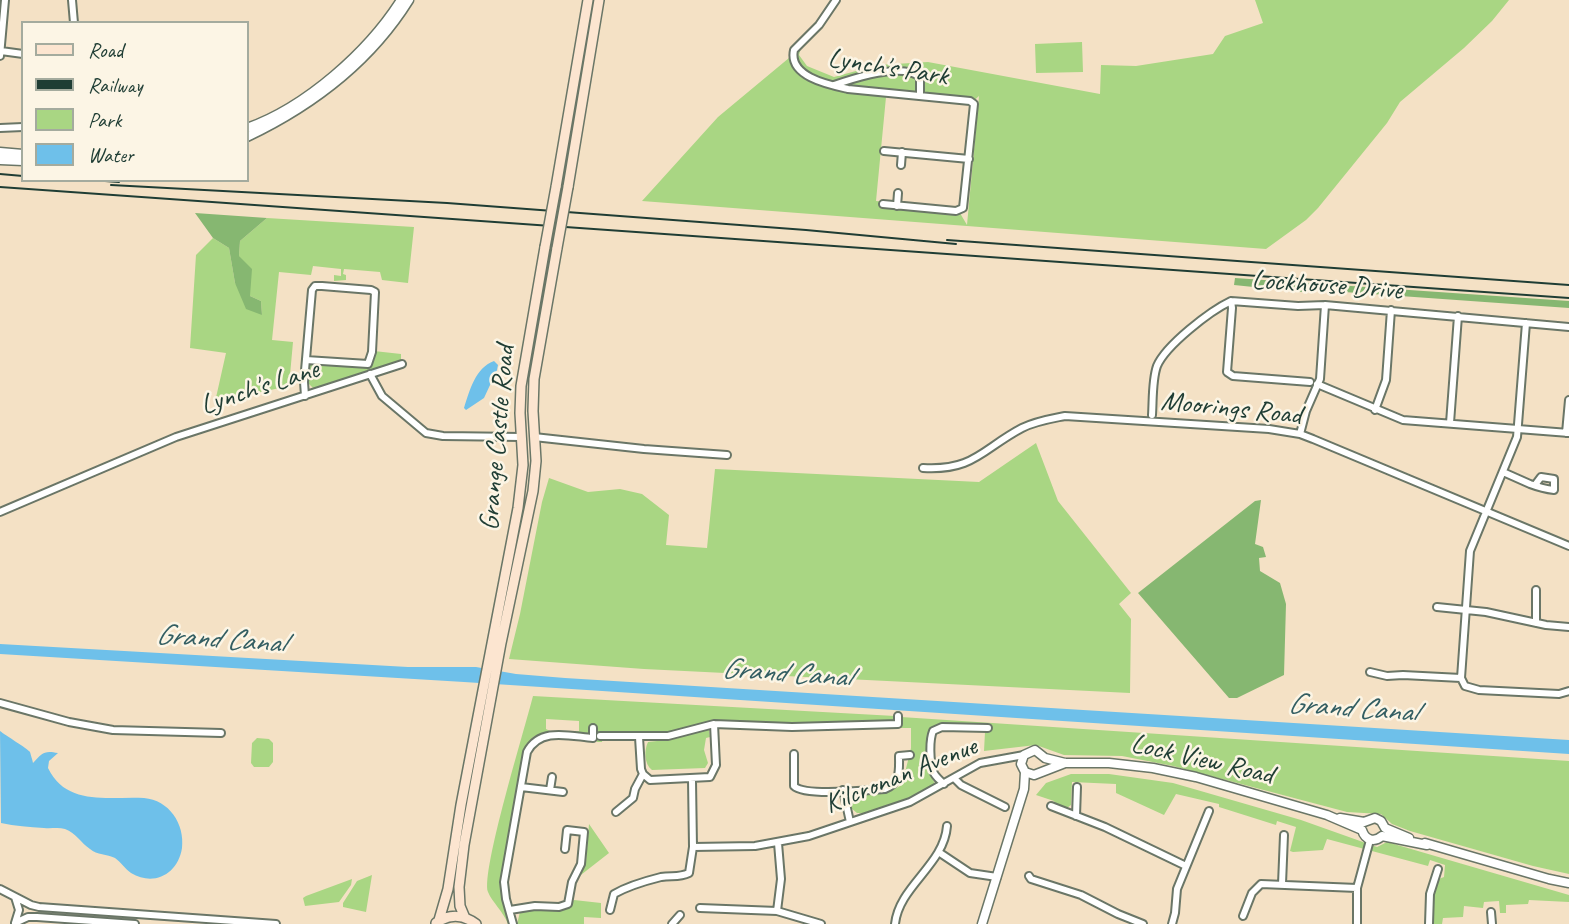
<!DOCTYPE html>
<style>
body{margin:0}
#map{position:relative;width:1569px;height:924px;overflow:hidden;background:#f4e1c5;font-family:Caveat,sans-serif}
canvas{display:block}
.legend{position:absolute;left:21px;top:21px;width:228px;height:161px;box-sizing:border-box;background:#fcf5e5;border:2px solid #a4ab9e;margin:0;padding:9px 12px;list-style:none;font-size:21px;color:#1f3d34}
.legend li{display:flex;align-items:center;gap:14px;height:35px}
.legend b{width:35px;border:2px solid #a4ab9e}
</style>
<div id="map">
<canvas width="1569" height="924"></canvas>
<ul class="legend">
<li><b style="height:9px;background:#fce5d0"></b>Road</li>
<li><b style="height:9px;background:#1f3d34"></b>Railway</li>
<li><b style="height:19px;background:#a9d683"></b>Park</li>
<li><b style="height:19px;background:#6ec0ea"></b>Water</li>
</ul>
</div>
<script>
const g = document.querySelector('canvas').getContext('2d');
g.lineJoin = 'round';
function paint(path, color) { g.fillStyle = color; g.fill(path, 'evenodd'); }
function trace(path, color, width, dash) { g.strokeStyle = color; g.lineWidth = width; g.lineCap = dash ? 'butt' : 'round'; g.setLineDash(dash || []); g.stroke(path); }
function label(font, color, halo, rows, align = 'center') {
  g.font = font + ' Caveat,sans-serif'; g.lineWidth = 5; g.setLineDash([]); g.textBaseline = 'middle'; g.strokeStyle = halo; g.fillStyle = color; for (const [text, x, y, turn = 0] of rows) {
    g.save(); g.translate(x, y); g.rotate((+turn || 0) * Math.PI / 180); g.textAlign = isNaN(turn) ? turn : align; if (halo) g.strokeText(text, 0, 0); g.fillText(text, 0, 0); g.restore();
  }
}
paint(new Path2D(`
 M1255,0H1509L1492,21L1464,48L1400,102L1387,123L1318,208L1306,220L1266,249L642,201L718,117L801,48L799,55L807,66L834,77L878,65L928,62L1100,94L1101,65L1136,66L1213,54L1225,36L1263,23ZM979,96L967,225L957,208L876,201L886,97L969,105Z
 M1082,42L1083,72L1036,73L1035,44Z
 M267,218L414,227L408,283L382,280L380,272L344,269L343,274L346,275V280L334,281V275L341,276V269L313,266L311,275L279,272L272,340L293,342L289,386L215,402L226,353L190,348L196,255L213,238L229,248L235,283L262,315L261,301L250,296L239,256L240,241Z
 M374,351L401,354V361L314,389L306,381L308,367L312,363L367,367L374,359Z
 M1036,443L1058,501L1131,593L1119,604L1131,619L1130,693L644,669L509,659L520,614L542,502L549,478L588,492L620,489L642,494L669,515L666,545L707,548L715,469L979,482Z
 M533,696L895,716L893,722L793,725L718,720L669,732L603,734L602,742H597L598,728H591L587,734H575L573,731H579V721L546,719V729L550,731L533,737L523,752L502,879L510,924H508C503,911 492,902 488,892C481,871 525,728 533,696Z
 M901,717L1569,761V874L1533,866L1410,831L1392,824L1381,814L1347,812L1173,766L1122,756L1064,755L1036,745L984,751L985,732L990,729L989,723H941L930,728L927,739L929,771L935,784C916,794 879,815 857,813L851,808L853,796L857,794L889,792L902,785L911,748V728H901Z
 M707,728L709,730L710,737L706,738L704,750L708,763L705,768L652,770C644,764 644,750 648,742L675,739Z
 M257,738L269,739L273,743V762L269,767H254L251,763L252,743Z
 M1071,774H1109L1173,783L1301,820L1377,847L1387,842L1569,895V902L1529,900L1528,904L1506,905V913H1500L1499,901L1484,902L1483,908L1464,906L1463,917L1443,918L1442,924H1431L1432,895L1439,879L1444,877L1445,865L1430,860L1428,866L1327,839L1323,850L1293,852L1290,851L1296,827L1277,821L1276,825L1219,807V804L1176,794L1164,815L1116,793V784L1072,782L1071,805L1067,808L1056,806L1054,801L1036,795L1046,783Z
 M589,824L609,853L577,878L586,862Z
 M372,875L366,912L343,907V903L357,881Z
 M352,879L351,885L339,902L305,906L303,898L306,896Z
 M574,900L601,903V918L584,917V924H517L520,912C538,907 562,918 574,900Z`), '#a9d683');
paint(new Path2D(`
 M195,213L267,218L240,241L239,256L252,269L250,296L261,301L262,315L246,309L235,283L229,248L213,238Z
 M1235,278L1569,301V308L1316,290L1302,292L1234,285Z
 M1261,500L1255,544L1263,547L1266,557L1259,558L1260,571L1280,583L1286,604L1284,675L1237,698H1229L1138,593L1255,501Z`), '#86b771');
paint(new Path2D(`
 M494,361L498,365L497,370L484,398L466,410L464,408C470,390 475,368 494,361Z
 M0,644L408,667H476L516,674L565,678L1569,740V754L464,682L0,654Z
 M0,731C5,735 28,749 30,752C30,752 33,762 33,763C42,753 44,750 58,753L49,761L48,768C67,807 109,796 144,798C169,800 185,824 182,848C178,874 154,887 131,873C125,869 121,862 115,858C107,854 97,855 90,849C81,843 76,833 65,829C58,827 51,829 44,828C29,827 15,826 1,823Z`), '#6ec0ea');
const minor = new Path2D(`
 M72,0L74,23
 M836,0L819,25L794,50C788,77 830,85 848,89L970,101L974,104L963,208L956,211L883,204
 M1,51L23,54
 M0,56L5,0
 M834,85C854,78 902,62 920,77V96
 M0,128L23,127
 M884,151L969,159
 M901,165L902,152
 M897,206L898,193
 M1231,301L1232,308L1227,372L1233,376L1310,382
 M370,374L382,396L426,433L443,436L521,437
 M1317,384L1403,420L1569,433
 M305,396L304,382L312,290L315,286H322L371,290L375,292L372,352L368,364L306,360
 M1375,410L1386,380L1391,310
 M1152,415C1153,401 1152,380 1157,366C1166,345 1210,311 1231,301L1298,306L1325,305L1569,327
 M1450,423L1458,316
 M1566,433L1569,400
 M1300,434L1306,411L1320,379L1325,305
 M534,437L644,449L727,455
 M923,468C974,471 982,449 1022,428C1036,421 1050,419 1065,416L1269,429L1300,434L1313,439L1569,546
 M1503,472L1530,484C1538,487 1545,489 1554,490V479L1541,477L1535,485
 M0,512L176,437L402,364
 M1536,590V623
 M1437,607L1486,612L1546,625L1569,627
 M1370,672L1387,676L1403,675L1461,678
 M1461,678L1470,551L1517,437L1526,323
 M1461,678L1465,686L1479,690L1559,694L1569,691
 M0,703L69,722L113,730L221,733
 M600,736H668L714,724L792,727L898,724V716
 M794,754V786C805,797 868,790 885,789C901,783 899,770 899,756L910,755
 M643,774L650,780L710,777L716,765L714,724
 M954,778L961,785L1005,807
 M944,784C940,780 935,777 933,771C930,761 929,741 933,731L942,727L988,728
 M521,787L563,792
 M550,790L552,777
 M843,790L850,822
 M1051,806L1105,827L1186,866
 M616,812L633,798L635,789L643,774L641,769L639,737
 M1076,816L1077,787
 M693,847L755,846L809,836L910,802L980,763L1024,755
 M940,853L970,873L997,877
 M1029,876L1031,879L1081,895L1118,914L1143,924
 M1282,884L1284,835
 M0,889L31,905L39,907L276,924
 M15,897L19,910L15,923
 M700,908L777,911L821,924
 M510,910L535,906L559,907L568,904L572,882L581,864L584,832L567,830L565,849
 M610,910L614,894C628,886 645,881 661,877C671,875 679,878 689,873L693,847L692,780
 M777,911L781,879L778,843
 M1491,912L1492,924
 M1243,916L1252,893L1261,884L1357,888
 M15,923L28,917H37L135,924
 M513,924L506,899L504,882L527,752C540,727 569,736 593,738V728
 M672,924L680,915
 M895,924C899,886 944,865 947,826
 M1172,924L1175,913L1177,889L1209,811
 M1357,924V888L1370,840
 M1429,924L1430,894L1438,869`);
const tertiary = new Path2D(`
 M247,128C306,107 368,52 401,0
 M247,137C312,106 371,61 409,0
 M0,152L23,154
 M0,160L23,161
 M1065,763L1034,775L1025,772L1021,764L1024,755L1035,750L1045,758L1065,763H1109L1153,768L1196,777L1327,815L1362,830C1365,840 1374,843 1382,836L1427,845
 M1340,818L1364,822L1375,818L1381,821L1385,828L1409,838
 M1425,843L1549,879L1569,883
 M982,924L1024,789L1025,772`);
const secondary = new Path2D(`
 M556,187L588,0
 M568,187L599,0
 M465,918L460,906L459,887L464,845L501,643L533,491L536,461L533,411L534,379L557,248
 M439,920L448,889L461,805L518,508L523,465L520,413L521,386L545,247
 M436,923C449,914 463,914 476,924`);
trace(minor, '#6a7667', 10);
trace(tertiary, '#6a7667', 11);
trace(secondary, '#6a7667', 12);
trace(minor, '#fff', 6);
trace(tertiary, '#fff', 8);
trace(secondary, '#fce5d0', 9);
trace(new Path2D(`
 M0,174L23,176
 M91,180L119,182
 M111,185L447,203L806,230L956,244
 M0,187L1569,298
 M947,240L1569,285`), '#1f3d34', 2);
const secondaryBridge = new Path2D(`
 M545,247L556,187
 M557,248L568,187`);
trace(secondaryBridge, '#6a7667', 12, []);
trace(secondaryBridge, '#fce5d0', 9);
label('28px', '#1f3d34', '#fcf5e5', [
 ["Lynch's Park",888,68,9],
 ["Lockhouse Drive",1327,286,4],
 ["Lynch's Lane",260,388,-18],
 ["Moorings Road",1231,409,6],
 ["Grange Castle Road",498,438,-85],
 ["Lock View Road",1202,760,13],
 ["Kilcronan Avenue",901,776,-22]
]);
label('italic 30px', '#335e62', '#fcf5e5', [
 ["Grand Canal",220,640,4],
 ["Grand Canal",786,674,4],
 ["Grand Canal",1352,709,4]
]);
</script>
